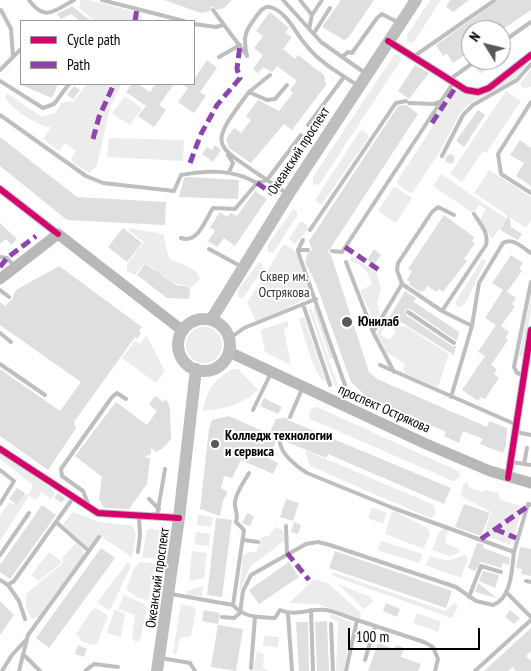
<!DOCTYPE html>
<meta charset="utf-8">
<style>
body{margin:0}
#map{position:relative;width:531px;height:671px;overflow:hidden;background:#fff;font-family:"PT Sans Narrow",sans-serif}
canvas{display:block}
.legend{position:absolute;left:20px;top:20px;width:175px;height:65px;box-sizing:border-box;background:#fff;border:1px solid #999;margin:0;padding:6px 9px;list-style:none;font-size:15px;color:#000}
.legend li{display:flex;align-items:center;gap:10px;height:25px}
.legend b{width:25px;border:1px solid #999}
.north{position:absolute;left:461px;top:20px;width:50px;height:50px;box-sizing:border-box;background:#fff;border:1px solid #999;border-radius:50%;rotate:306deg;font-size:14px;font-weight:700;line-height:20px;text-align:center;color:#000}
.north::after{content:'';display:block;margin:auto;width:18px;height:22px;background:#595959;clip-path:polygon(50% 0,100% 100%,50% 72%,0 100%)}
.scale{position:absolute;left:348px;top:628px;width:132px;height:22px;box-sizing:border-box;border:2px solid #000;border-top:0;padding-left:6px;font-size:15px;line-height:18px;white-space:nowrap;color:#000;-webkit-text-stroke:4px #fff;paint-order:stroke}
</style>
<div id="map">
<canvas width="531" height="671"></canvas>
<ul class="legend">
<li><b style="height:6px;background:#d6006c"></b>Cycle path</li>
<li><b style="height:6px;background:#8e44ad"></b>Path</li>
</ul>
<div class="north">N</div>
<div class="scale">100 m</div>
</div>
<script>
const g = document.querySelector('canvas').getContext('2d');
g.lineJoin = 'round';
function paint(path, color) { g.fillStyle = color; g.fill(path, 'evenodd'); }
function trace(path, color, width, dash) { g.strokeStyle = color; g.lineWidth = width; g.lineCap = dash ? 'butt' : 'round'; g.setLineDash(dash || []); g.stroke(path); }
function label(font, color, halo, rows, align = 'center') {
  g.font = font + ' "PT Sans Narrow",sans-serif'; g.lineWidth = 4; g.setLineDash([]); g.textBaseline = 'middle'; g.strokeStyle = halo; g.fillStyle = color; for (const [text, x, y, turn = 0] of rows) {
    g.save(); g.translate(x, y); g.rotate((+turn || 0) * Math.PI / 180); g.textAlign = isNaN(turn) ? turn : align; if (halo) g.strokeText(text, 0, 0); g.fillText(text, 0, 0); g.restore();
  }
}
paint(new Path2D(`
 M81,0H89L139,13L142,16L141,21H95L79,8Z
 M430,0H441L415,40L412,43L407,42V35Z
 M399,54L401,60L321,182L318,185L313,184V177L394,55Z
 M488,60H492L495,64L480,74L476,68Z
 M530,60L516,78L470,103L460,113L439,153L413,192L410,193L398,185L397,181L432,128L433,118L451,91L456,90L478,94Z
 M531,69V87L523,88L520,84Z
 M87,84H121L110,108L97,165L90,173L73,163L72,157L76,151L65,143L59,151L43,139L51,127C41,128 9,108 5,97L7,93L42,117L55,113L63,102L74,101Z
 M506,91L521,101L486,153L483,151L462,182L450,174Z
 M125,96L142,108L130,125L112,113Z
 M363,130L369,137L321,205L315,200L360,131Z
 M109,138L184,140L183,161L107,157Z
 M489,170L531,197V220L526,228L474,193Z
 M441,174L507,219L492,239L480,220L486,209L479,205L473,213L433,186Z
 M394,186L412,198L396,223L378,211Z
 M293,209L297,211V216L275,250L273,253L268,252V245Z
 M300,222H303L309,228L295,244L289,239Z
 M129,228L163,234L169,258C178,264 198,267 200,279L192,287L174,283L162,275L153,287L147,282L155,270L145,263L135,275L127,271V264L144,242L129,231Z
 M284,244L295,251L311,296L257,323L247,303Z
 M351,256L377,273L381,290L377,303L380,313L374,321L360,291L372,284C367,271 365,266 351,261Z
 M483,258L486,261L465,304L457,308L456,301Z
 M259,262L262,264L263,269L243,298L238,297V290Z
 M531,295V312L522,357L519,356Z
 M316,306L334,358V359H330L313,308Z
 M311,308L339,389L335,386L309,310Z
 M304,317L326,382C313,376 304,334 299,319Z
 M387,319L398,326L407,327L449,354L438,387L407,375L403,370L405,364L387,353L377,333L383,321ZM386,325L396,331L390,340L380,335Z
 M288,321V327L284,330L291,365L265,352L261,330Z
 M186 345a18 18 0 1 1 36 0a18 18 0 1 1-36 0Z
 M146,335L165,371L156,383L122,358L135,341L140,344Z
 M232,369H238L258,390C239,407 226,408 203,411C206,391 214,380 232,369Z
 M317,407L458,471L460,474L459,478L453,481L310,419L309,414L312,408Z
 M307,451L434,505L436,514L430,518L310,466L305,453Z
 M0,452L54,490L55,494L51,499L41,492L36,500L29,496L0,541V515L9,503L17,505L24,494H29L33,485L0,459Z
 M467,482L469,487L482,492L486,490L498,493L501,500L521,506L522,512L510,545L484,535L491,512L461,496L463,484Z
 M372,507L387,513L383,524L368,518Z
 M394,511L428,528L430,535L424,547L422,548L385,534L391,513Z
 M73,512L99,522L133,526L136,534L132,557L100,536L90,547L87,546L64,526V523Z
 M198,514L213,518L211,527L197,525Z
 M275,527L283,530L285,540L250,567L239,593L243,556L249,552H256L262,537L269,536Z
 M152,528L161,531L157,553L153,558H142L147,530Z
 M445,528L448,530L445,543L460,550L458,553L450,556L432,550L439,532Z
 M196,532L210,534L209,546L194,544Z
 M381,541L422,554L420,563L380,551L378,549Z
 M76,543L83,550L84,555L38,617L32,619C27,613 24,600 27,593L63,563V557Z
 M192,551L207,553L204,578L189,581Z
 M49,552L62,562L39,581L31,575Z
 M465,555L468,559L461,578L425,565L430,556L448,561Z
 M128,562L131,566L111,608L108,610L97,602Z
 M140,562L151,563L154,567L149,600L138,598L126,589L135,567Z
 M332,572L445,611L455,603L458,606L452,618L333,576Z
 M314,579L328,583L361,613L360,619L318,604L289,603Z
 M338,584L371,597L373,602L364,609Z
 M203,586L202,596L187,595V591Z
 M124,595L144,604L147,608L140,640L136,642L132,639L135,615L118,609Z
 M181,604L192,606L196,609L191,636L180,638L176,655L173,653Z
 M96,608L108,616L97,644L92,645L82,641L76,634L92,610Z
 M114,610L125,613L121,637L107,633Z
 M417,613L441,622L438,632L413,623Z
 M331,614L351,622L344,671H336L338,622L329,617Z
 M264,636L279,637L278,647L263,646Z
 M257,651L264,654L263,668L270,671H253Z`), '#ececec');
paint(new Path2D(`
 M164,0H232L224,8L217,10L212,6L210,11L201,13Z
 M341,0H374L348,38L344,40L322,27Z
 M450,0H469L453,12L446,7Z
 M499,0H531V10L502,30H471V51L453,63L447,54L443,56L436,45Z
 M72,6L83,15L92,21H80L71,14L61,19L57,14Z
 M270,12L289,28L285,33L292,37L283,49L295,59L298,55L324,75L326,85L292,130L284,124L251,163L229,148L226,139L234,128L241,133L251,120L246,116L258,100L279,111L293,93L290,90L297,81L277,66L272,72L263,67L258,73L253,69L263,55L254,48L263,36L256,31Z
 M207,60L217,68L200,92L206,96L194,113L178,102L188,88L181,84H194V79Z
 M415,65L429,73L409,99L398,91Z
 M19,84H58L52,98Z
 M132,84H138L150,92L156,84H174L159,105L166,110L154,127L138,116L146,106L126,92Z
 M74,86L80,90L73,99L67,95Z
 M406,105L418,114L328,252L331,255L369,372L377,379L487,427L489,421L507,428L506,445L503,453L480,444L483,439L463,431L459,443L444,436L446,432L367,397L351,382L316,284L305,262L307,254L312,250L309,241L398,106Z
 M478,110L485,115L464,147L456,141Z
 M0,137L77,197L166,202L165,225L67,220L0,166Z
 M520,140L531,148V186L516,176L524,163L510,155Z
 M215,145L221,150L213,162L202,154L207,147L212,150Z
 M445.5 159a4.5 4.5 0 1 1 9 0a4.5 4.5 0 1 1-9 0Z
 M189,177L239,180L238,199L179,197L184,178Z
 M255,191L267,199L235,246L224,238L217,247L208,241L215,231L210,227L220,212L227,217L231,213L237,216Z
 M444,215L474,237L472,241L475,243L464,259L467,261L443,292L439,289L437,292L427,286L424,291L421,290L420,292L409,284L410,282L407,280L412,271L408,269Z
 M509,215L511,227L522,234L518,240L500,230Z
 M0,223L17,239L11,245L6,239L10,236L0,244Z
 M123,228L142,243L127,262L108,247Z
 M374,249L381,255L374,265L367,260Z
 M511,255L523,263L519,269L522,271L507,292L516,298L512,304L515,306L501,326L509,332L505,338L508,340L491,365L497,369L494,374L499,378L485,399L481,397L478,401L462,390L485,356L478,352L496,325L485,318L503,290L492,283Z
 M145,264L176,285L190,287L189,299L167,298L137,275Z
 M59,266L142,327L139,331L141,333L137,339L135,337L74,422L76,428L48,470L0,436V369L60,411L81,382L0,325V302L5,306L12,299L16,290Z
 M405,291L416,298L414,302L459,332L457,341L410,309L405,310L406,315L452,346H456L454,355L401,322L400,325L389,318Z
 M155,396L164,402L166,399L170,407L171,439L162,449L156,452L151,448V454L144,457L150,458L147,484L129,509L104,508L99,499L102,477L75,456L116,402L147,425L157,411L149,404Z
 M264,398L282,407L278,414L260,406Z
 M229,416L269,434L276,419L286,418L288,420L451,488L444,504L328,454L326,458L284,441L283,437L279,435L268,458L278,463L273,474L241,460L232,478L224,476L221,488L228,492L223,501L220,516L200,509L209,429L212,420Z
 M17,488L25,493L17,505L9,499Z
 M58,493L65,498L62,503L54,498Z
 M286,499L299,503L293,521L280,517Z
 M464,504L490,513L481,536L455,527Z
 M42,505L56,515L10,579L0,572V565Z
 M247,513L254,516L250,526L242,523Z
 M216,518L232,520L222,597L207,595Z
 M294,522L301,525L298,534L291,532Z
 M477,543L484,545L483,548L510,558L509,565L503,563L501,568L481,562L475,571L468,568Z
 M520,547L531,549V576L521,574L522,569L516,568Z
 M101,548L115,558L49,648L36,638Z
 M335,551L452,591L446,608L329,568Z
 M289,562L299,577L259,604L249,590Z
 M483,571L499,575L495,588L479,581Z
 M478,583L497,598L475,592Z
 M0,601L14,615L0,635Z
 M386,603L400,609L397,617L383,611Z
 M204,610L220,613L218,624L202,621Z
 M510,610L520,618L514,624L505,617Z
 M327,621L329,671H317L315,622Z
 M296,622H308L309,671H299Z
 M218,625L243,629L236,671L211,667Z
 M531,628V651L526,656L531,661V671H516L513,667L508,671H484Z
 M378,643L394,649L396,645L404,648L401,657L421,664L418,671H368Z
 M78,645L87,649L84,657L75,654Z`), '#dfdfdf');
trace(new Path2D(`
 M29,0C45,22 54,11 74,0
 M102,0L184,21
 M283,0L321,42L365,73
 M300,0L312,15
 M1,10L11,29L13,57
 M213,10L245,53
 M194,24L216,27L223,25
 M309,29L312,15L322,0
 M314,33L330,8
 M501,43L531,22
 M247,56C244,41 243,34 253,21C258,14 264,3 273,8C288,14 296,34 306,45C319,62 339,73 357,85
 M219,57L240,45
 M342,57L348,52L352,53L377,18L382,14L399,23
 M413,57L495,0
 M0,70L21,49
 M449,80L477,60
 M0,81L43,108L54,104L69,84
 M287,85L275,99L267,100L249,92C207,148 213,143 267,180L301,135
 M249,92L270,75
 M531,102L498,154L501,174L531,193
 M409,103L433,104L440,102
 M0,115L86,176L103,183L174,191L181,175C207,170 233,169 257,183L267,180L286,193
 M308,125L344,77
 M228,155L233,163L229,172
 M442,156L463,115L473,105L517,80L531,64
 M310,230L393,107L396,103L406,101
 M181,238C198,244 205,220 213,208L235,209L257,183
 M303,240L298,250L299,255L345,385
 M209,249L242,267
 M298,250H308
 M332,251L342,252L453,83
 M0,257L7,258L14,266
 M346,262L373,332L394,372
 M402,284L442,311L472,326
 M0,290L9,297
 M303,304L330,385
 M442,311L486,245C489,233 481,225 474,214
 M408,312L454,343
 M373,332L402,284L397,270L398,263L432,212L438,207L454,215
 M0,333L11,342
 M229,339L244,328L316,299
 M0,364L45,395
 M380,365L517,425
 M524,375L517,373L514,367L531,282
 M451,397L472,326L479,283L503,243C512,237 522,247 531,253
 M253,410L271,373
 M290,417L302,389
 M516,432L531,435
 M280,439C278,452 297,467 307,473L393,508L514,552L528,504L531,505
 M511,462L531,465
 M524,464L527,448
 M0,470L14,481L0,504
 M149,499L159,509
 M89,506L83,491L62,476L61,469L112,397L117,393L126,399
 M157,516L165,469
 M56,522L89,551
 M286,526L287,553
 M244,540L258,542
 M138,552L140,535L139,517
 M0,555L29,513
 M0,580L8,585L14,581L73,498
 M526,581L531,582
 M8,585L19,601L25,619
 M506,592L531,617
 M171,594L233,605C244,618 259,617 275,618L280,610C295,617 310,608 326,610C337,612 347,617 357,620L346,671
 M469,597L481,566L501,572
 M233,605L244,530L236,522C239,514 234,510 235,502C236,492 244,482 249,473
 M311,610L313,671
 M288,614L292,671
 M222,617L234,618L240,613L243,591L251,575L306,544L318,542L330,545L456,587L476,601L493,605C512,598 512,568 514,552
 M357,620L424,642L433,647L438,659L435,671
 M331,624L333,671
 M23,654L40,671
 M161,658L190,663L195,671
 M365,660L375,626
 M251,668L255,617
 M2,671L12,655L26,640
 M19,671L28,635L99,537
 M85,671L94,664L118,667
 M475,671L531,620`), '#bebebe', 4);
trace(new Path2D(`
 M388,41L466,90L478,92L489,88L531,55
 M0,189L58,234
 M0,449L98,513L179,518
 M508,478L531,330`), '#bebebe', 8);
trace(new Path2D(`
 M0,279L58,234L183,331
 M229,352L426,444L490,471L531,483`), '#b8b8b8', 11);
trace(new Path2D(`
 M178 345a26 26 0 1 1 52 0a26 26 0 1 1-52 0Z
 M211,320L288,195L416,0
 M157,671L179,518L196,369`), '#bebebe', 12);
trace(new Path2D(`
 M135,21L137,9
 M432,123L457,85
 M93,139L99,117L114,84
 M190,163L201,134L217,105L240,78L237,69L240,45
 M257,183L273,194
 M345,247L379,270
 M0,267L7,258L36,236
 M495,529L516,538
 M481,539L527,507
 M287,553L309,580`), '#8e44ad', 5, [10, 5]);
trace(new Path2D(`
 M388,41L466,90L478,92L489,88L531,55
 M0,189L58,234
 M0,449L98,513L179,518
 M508,478L531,330`), '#d6006c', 6);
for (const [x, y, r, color] of [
 [347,322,6,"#595959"],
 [215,444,5,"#595959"]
]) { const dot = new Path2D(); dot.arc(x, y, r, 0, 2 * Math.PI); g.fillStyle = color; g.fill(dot); trace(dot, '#fff', 2); }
label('14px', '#000', '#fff', [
 ["Океанский проспект",299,151,-57],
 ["проспект Острякова",384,409,24],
 ["Океанский проспект",158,578,-82]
]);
label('14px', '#333', '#fff', [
 ["Сквер им.",284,277],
 ["Острякова",284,293]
]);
label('bold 14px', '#000', '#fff', [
 ["Юнилаб",358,322],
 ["Колледж технологии",225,436],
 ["и сервиса",225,452]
], 'left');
</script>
